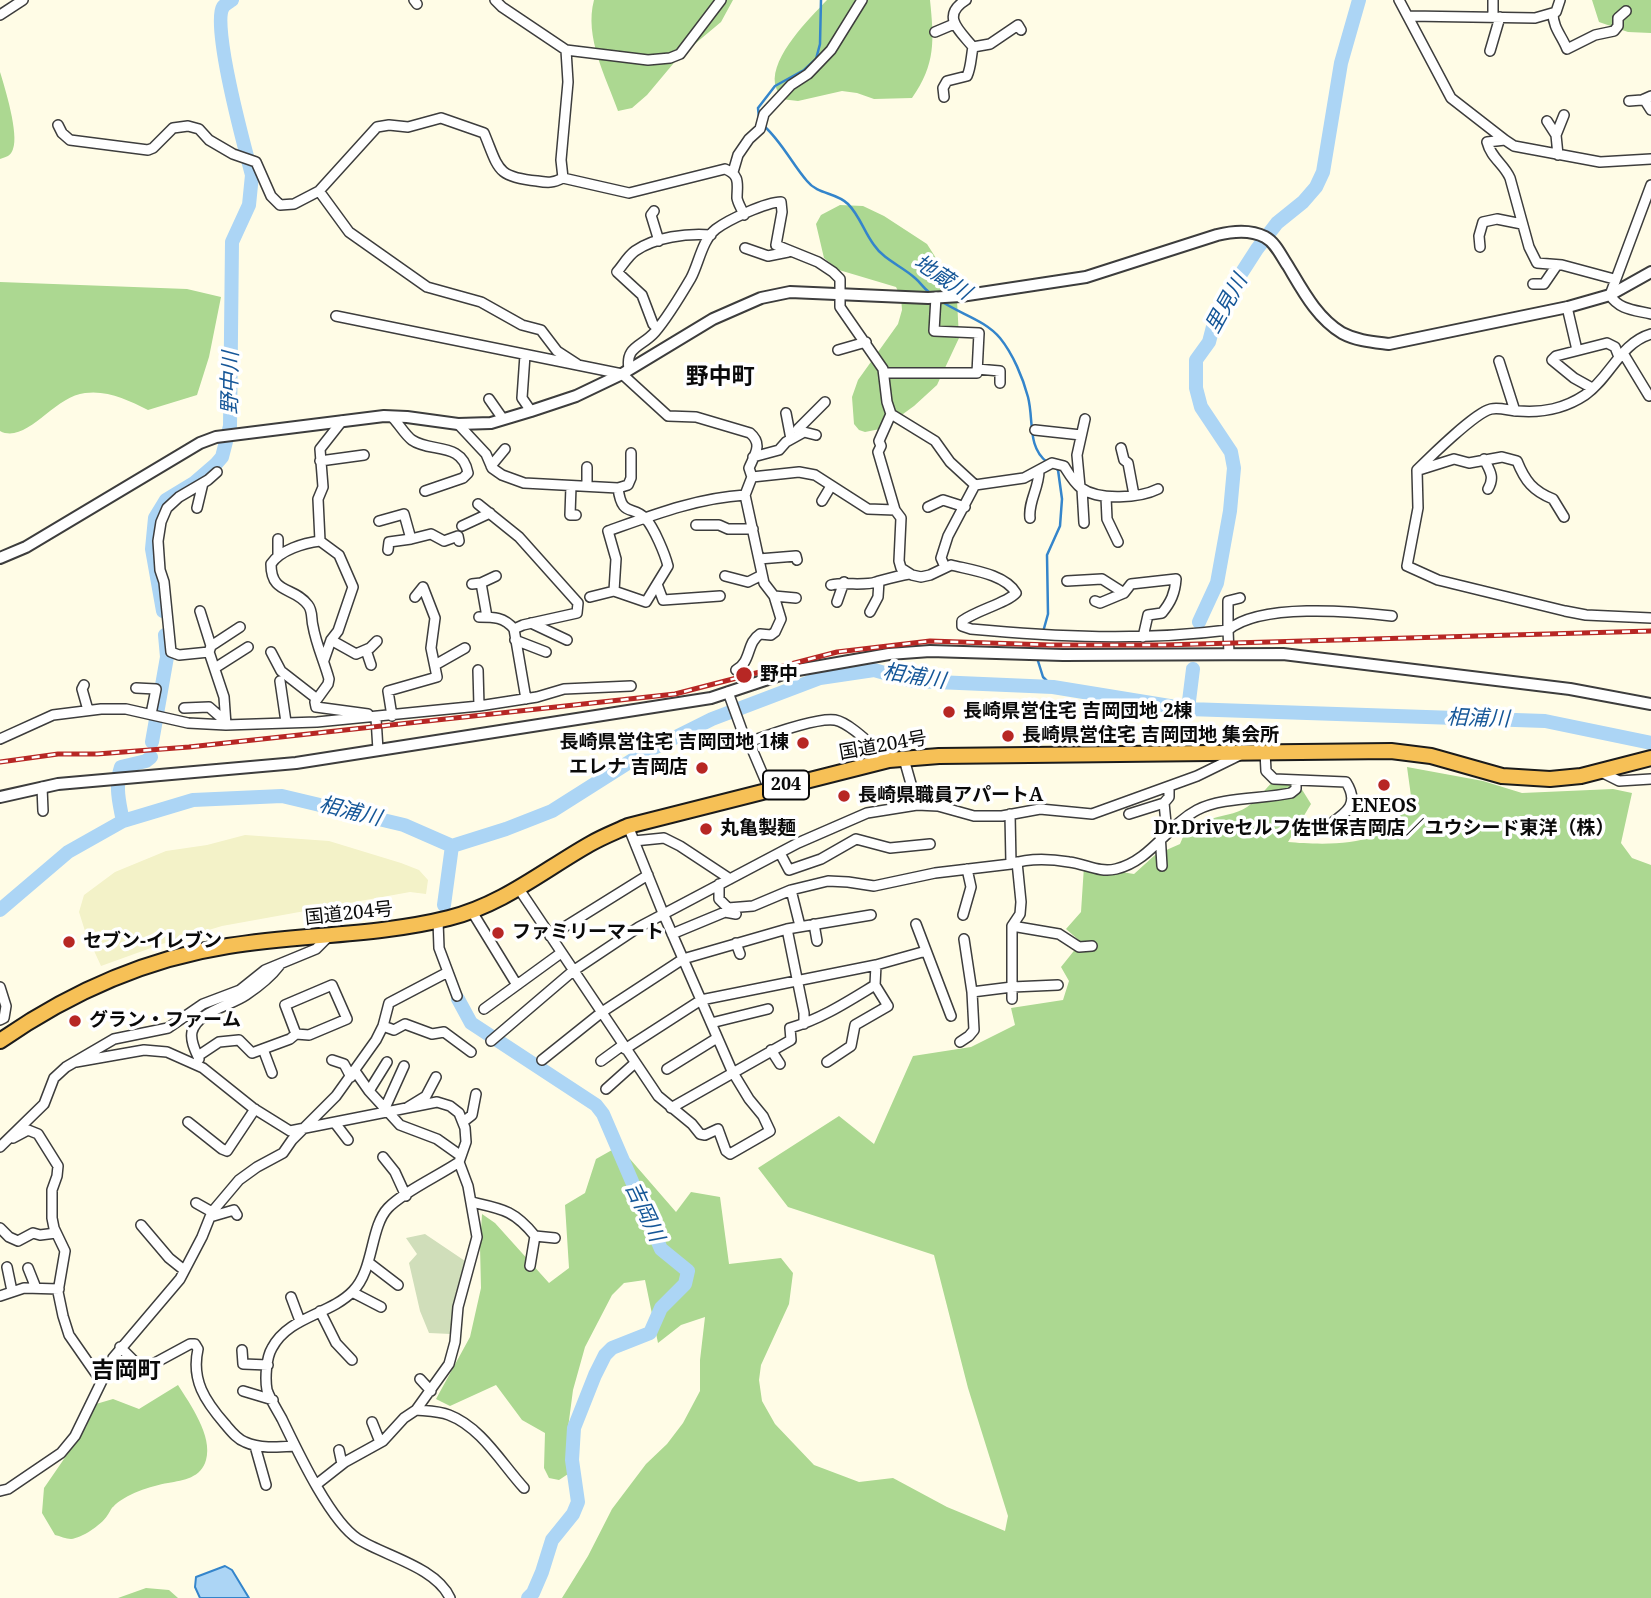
<!DOCTYPE html>
<meta charset="utf-8">
<style>
body{margin:0}
canvas{display:block;background:#fffce6}
</style>
<canvas width="1651" height="1598"></canvas>
<script>
const g = document.querySelector('canvas').getContext('2d');
g.lineJoin = 'round';
function paint(path, color) { g.fillStyle = color; g.fill(path, 'evenodd'); }
function trace(path, color, width, dash) { g.strokeStyle = color; g.lineWidth = width; g.lineCap = dash ? 'butt' : 'round'; g.setLineDash(dash || []); g.stroke(path); }
function label(font, color, halo, rows, align = 'center') {
  g.font = font + ' "Noto Serif","Noto Sans JP",serif'; g.lineWidth = 7; g.setLineDash([]); g.textBaseline = 'middle'; g.strokeStyle = halo; g.fillStyle = color; for (const [text, x, y, turn = 0] of rows) {
    g.save(); g.translate(x, y); g.rotate((+turn || 0) * Math.PI / 180); g.textAlign = isNaN(turn) ? turn : align; if (halo) g.strokeText(text, 0, 0); g.fillText(text, 0, 0); g.restore();
  }
}
paint(new Path2D(`
 M245,835L329,841L401,863L419,870L428,880L426,894L410,892L222,926L162,944L101,966L85,931L79,912L84,895L115,872L166,851L207,845Z`), '#f3f2c8');
paint(new Path2D(`
 M594,0H733L721,22L678,58L647,95L632,108L618,111C606,77 584,37 594,0Z
 M827,0H930C934,40 936,64 912,98L874,99L857,93L842,91L798,101L781,99C779,94 776,89 775,84C771,56 810,18 827,0Z
 M1592,0H1651V33L1628,32L1599,22Z
 M0,72C5,88 19,134 13,149C11,156 6,157 0,159Z
 M840,205L863,206L884,216L927,244L948,277L957,300L959,338L937,385L914,406L892,422L880,429L865,432L859,430L854,424L852,397L858,380L898,324L902,310L901,297L896,287L839,270L824,258L816,224L821,215Z
 M0,282L187,289L221,297L209,357L197,395L148,410C128,400 108,390 85,393C54,396 26,445 0,431Z
 M1407,767L1483,781L1522,793L1613,789L1632,793L1621,843L1632,858L1651,865V1598H562L588,1556L612,1509L646,1464L667,1444L683,1423L700,1391V1360L705,1317L681,1325L658,1343L645,1280L624,1283L612,1295L585,1347L573,1390L568,1428L572,1454L568,1474L559,1480L549,1478L544,1468L545,1433L522,1420L496,1385L450,1406L436,1399L470,1337L481,1288L480,1246L482,1214L495,1223L549,1283L569,1268L565,1205L585,1193L596,1159L612,1150L630,1159L676,1212L691,1192L720,1197L729,1264L781,1258L793,1273L789,1304L761,1365L759,1380L762,1401L775,1424L814,1465L859,1482L893,1478L947,1507L1005,1531L1008,1516L968,1388L934,1255L788,1207L758,1168L839,1116L874,1144L913,1056L971,1047L1015,1025L1011,1008L1063,1000L1069,981L1061,967L1081,942L1066,929L1081,912L1084,866L1134,874L1155,855L1180,844C1192,811 1231,822 1251,804C1261,796 1268,785 1279,776L1296,780L1311,804L1288,842C1310,844 1352,846 1372,836C1389,827 1400,811 1411,796Z
 M178,1385C190,1404 213,1436 206,1460C201,1478 184,1480 168,1483C151,1486 125,1494 113,1507C112,1507 108,1515 107,1516C101,1525 82,1538 71,1539C66,1539 60,1536 55,1535L42,1513L44,1488L86,1427L96,1404L113,1399L139,1409Z
 M146,1588L169,1590L178,1598H118Z`), '#acd891');
paint(new Path2D(`
 M425,1234L468,1263L457,1293L451,1334L429,1333L420,1311L409,1263L417,1254L406,1238Z`), '#d0deba');
const water = new Path2D(`
 M225,1566L232,1570L249,1598H200L195,1587L196,1577Z`);
paint(water, '#acd5f5');
trace(water, '#3485cb', 2);
trace(new Path2D(`
 M759,118L758,108L775,86L804,70L816,59L820,44L821,0
 M764,126C782,142 792,164 807,181C818,195 836,192 848,204C860,216 864,232 874,245C884,260 902,266 915,278C921,283 923,288 930,293
 M941,301C960,314 985,320 1000,338C1013,354 1023,378 1028,397C1034,420 1027,447 1047,462
 M1043,632L1048,614L1047,555L1060,526L1062,499L1058,470L1053,466
 M1038,661L1043,677L1053,687`), '#3485cb', 2.5);
trace(new Path2D(`
 M163,611L152,549L155,518L166,500L194,483L216,464L222,457L230,426L232,242L249,205L252,175C245,149 211,25 223,7C225,4 229,2 232,0
 M1199,622L1217,583L1230,511L1234,468L1231,452L1201,407L1196,388V360L1209,342L1215,319L1228,294L1257,249L1277,223L1303,202L1316,187L1323,172L1341,63L1359,0
 M1188,709L1193,669
 M152,742L167,657L165,635
 M123,821C119,803 115,785 121,767L146,761L151,757
 M444,905L452,846
 M0,910L68,852L123,821L193,800L282,796L404,825L452,846L506,829L552,811L642,754L712,719L820,678L874,670L913,681L1053,687L1188,709L1545,721L1651,743
 M458,999L471,1023L596,1105L603,1114L661,1249L688,1271L685,1284L661,1308L650,1333L612,1348L605,1355L595,1375L574,1428L572,1460L578,1502L573,1514L552,1540L542,1572L533,1593L528,1598`), '#acd5f5', 14);
const minor = new Path2D(`
 M414,0L417,4
 M495,0L502,7L566,50L648,60L670,58L680,54L721,0
 M1399,0L1451,98L1505,140L1514,146L1600,162L1651,159
 M1493,0V17
 M1553,13C1553,28 1562,36 1567,49L1595,35L1614,31L1618,26V18L1626,11
 M0,15L23,0
 M1409,16L1535,18L1556,12L1560,0
 M935,32L954,24
 M973,47L990,44L1018,25L1021,30
 M1490,51L1500,17
 M944,97L943,88L947,81L967,76C971,68 971,57 973,47C960,31 940,16 966,0
 M1644,99L1651,110
 M1629,101L1642,100L1651,96
 M1547,121L1556,135
 M58,125L62,133L70,140L148,150L153,148L173,128L188,126L199,129L209,140L233,154L256,162L271,196L280,205L294,204L319,191L377,127L389,125L408,127L441,118L484,133C499,169 496,177 537,181C548,183 553,183 563,178L629,193L725,169C741,175 737,185 737,198C738,204 742,209 744,215
 M1505,140L1487,142C1491,158 1504,164 1510,178L1529,247L1537,263L1562,265L1614,279
 M1558,155L1556,135L1564,115
 M733,172L738,155L749,139L760,129L764,114L791,85L808,74L831,50L862,0
 M563,178L561,160L568,82L566,50
 M1651,185L1610,295C1619,310 1635,310 1651,314
 M319,191L349,232L427,287L481,302L522,325L541,330L557,351L577,364
 M654,211L651,215L659,241
 M1480,247L1479,236L1483,222L1497,219L1522,224
 M745,248L768,256L788,252
 M1533,284H1544L1557,265
 M1567,307L1577,350
 M336,316L622,374L668,416L696,417L750,433C763,444 755,454 749,468L752,477L745,495C697,498 653,515 608,531L616,559L614,591
 M657,328L653,324L642,295L617,272C623,265 628,256 635,251C655,237 687,233 711,235
 M1651,334C1620,343 1610,378 1585,395C1564,409 1543,413 1518,411C1510,411 1500,407 1491,409C1476,412 1430,457 1417,470L1418,508L1407,566L1438,580L1565,611L1586,615L1651,618
 M838,350L866,342
 M1623,353L1649,396
 M525,355L522,398L531,411
 M1499,361L1515,411
 M629,369C625,346 642,347 655,332C668,317 681,295 691,278C699,263 702,240 716,229C728,220 766,202 781,202L782,212L776,245L818,262L833,272L840,279V307L883,369L887,402L891,414L935,441L950,462L975,485
 M977,369L1000,371V383
 M884,373H977L979,333L934,331L936,297
 M1592,388L1574,378L1552,360L1556,356L1607,343L1615,347L1619,357
 M489,399L503,419
 M786,413L791,439
 M891,414L879,441L881,446L878,452L895,510
 M393,418C399,424 405,435 412,440C430,453 462,441 468,473L463,478L425,491
 M458,424L486,454L492,468L502,475L524,483L618,488C622,519 633,504 646,519C654,528 665,554 668,566L646,602L614,591L590,597
 M1035,430L1081,435
 M800,434L798,429L825,402
 M1121,448L1124,460L1128,463L1134,495
 M753,457L779,450L786,442L804,432L816,435
 M1484,459C1490,471 1495,477 1488,489
 M320,461L364,455
 M491,466L505,449
 M1419,470L1454,459L1469,463L1502,457L1517,461C1525,481 1533,491 1553,499L1564,517
 M752,477L799,472L815,475L868,509L895,510L901,518L899,561L901,568L912,575L921,577L930,575L951,565C971,570 1005,574 1016,593C1007,603 977,610 962,621V626L971,629C1056,637 1142,641 1228,630L1229,654
 M975,485L1024,478L1052,463L1064,466C1069,474 1074,483 1081,488C1099,501 1140,498 1158,489
 M571,486L570,515H576
 M587,486V467
 M1080,487L1077,455L1085,419
 M618,488L628,485L631,478V453
 M1082,489L1084,523
 M1106,497L1107,519L1118,542
 M822,501L831,486
 M478,504L519,537L578,603L577,613L523,625L514,629L526,699
 M928,507L943,500L965,507
 M197,508L203,483
 M1030,518C1028,502 1039,488 1039,471
 M379,521L404,514L411,539L389,542L388,550
 M696,525H719L728,529H753
 M462,526L490,513
 M278,539V556
 M411,539L431,534L444,541L458,536L459,541
 M320,541L318,499L323,487L320,449L342,421
 M759,559L796,556L797,560
 M945,567L941,558L948,536L975,485
 M725,576L748,582L762,575
 M1067,581L1102,579L1124,593L1131,584L1176,579C1175,593 1171,602 1162,613L1148,615L1143,637
 M481,583L496,576
 M472,584L481,583L487,617
 M657,584L663,600L720,596
 M831,585C844,582 866,586 876,582C887,579 897,576 909,574
 M774,596L796,598
 M1095,601L1100,603L1124,593
 M837,602L844,582
 M200,611L211,646L209,652L224,697L226,725
 M870,612L878,597L879,581
 M479,617C494,617 504,617 514,629
 M531,623L567,640
 M1228,630C1260,603 1351,611 1392,616
 M1228,630V601L1240,598
 M331,640L356,654L370,648L377,641
 M515,640L546,652
 M211,646L240,627
 M366,650L371,665
 M209,652L179,655L171,652L164,582L160,570L158,541L161,522L167,508L179,497L208,480L217,472
 M271,652L281,671L317,699
 M324,660L331,640L338,631L353,587L339,555L320,541C304,543 280,550 271,564C271,595 294,586 308,605C313,611 311,619 313,626C316,644 324,661 329,679L328,684L315,702L316,707L368,714
 M435,665L465,648
 M215,668L248,647
 M478,670L479,706
 M736,670C752,661 746,643 760,634L771,635L775,632L781,619L774,596L764,583L745,495
 M280,681L286,722
 M84,685L82,689L88,710
 M136,688L156,689L151,714
 M728,692L744,736L749,742L769,789
 M184,708L209,707L225,721
 M392,716L388,691L437,677L431,648L435,618L423,587L415,597
 M376,718L378,750
 M0,739L53,715L101,709H126L188,723L226,725L317,722L479,706L537,697L564,689L631,686
 M749,742C768,735 817,717 835,720C851,723 876,750 889,760
 M1265,752L1266,771L1274,779L1346,782C1362,807 1342,815 1323,829
 M904,759L917,805
 M1601,772L1619,781L1651,779
 M42,787L43,811
 M1010,814L1011,864C1029,858 1051,859 1069,862C1086,864 1099,873 1116,869C1150,861 1167,826 1197,810C1221,797 1263,799 1291,793L1296,789V780
 M1129,814L1164,803L1169,797V787
 M634,841L664,838L680,846L730,879
 M780,853L789,870L821,859L856,839L890,848L930,844
 M1162,866L1160,833L1166,823L1164,803
 M719,884V899L728,908L753,906L791,890L800,926
 M519,889L658,1096L692,1124L700,1134L705,1135L718,1129L726,1151L730,1154L770,1131L763,1116L749,1099L732,1071L663,913L628,826
 M791,890L828,881L848,882L874,886L935,873L1011,864
 M471,910L517,985
 M963,915L971,887L967,869
 M814,924L817,941
 M916,924L951,1016
 M1012,926L1059,934L1079,947L1092,946
 M672,934L725,912L736,914
 M550,936L648,875
 M964,939L972,992L1012,987L1058,985
 M736,943L740,954
 M448,972L457,996
 M0,987L6,1006L4,1018L0,1020
 M1012,999V926L1020,914L1021,902L1017,862
 M484,1009L561,953
 M711,1023L768,1009
 M804,1024V1013L787,929L871,915
 M383,1026L394,1030L405,1024L432,1034L444,1032L471,1052
 M491,1041L573,971L639,927L798,843L867,813L917,805L938,806L974,816H1002L1040,809L1092,814L1197,776L1242,754
 M960,1042L969,1036L974,1030L972,992
 M263,1049L272,1073
 M625,1049L701,1000L876,965L926,951
 M771,1050L780,1064
 M198,1056L219,1042L239,1040L252,1053L290,1039L296,1034L309,1035L347,1019L332,985L285,1005L296,1034
 M199,1059C196,1052 190,1041 192,1032C197,1012 230,1006 246,995C258,987 270,978 279,966
 M332,1060L344,1064L351,1077
 M542,1060L602,1012L683,959L787,929
 M601,1061L623,1045
 M76,1062L144,1050L167,1052L203,1068L253,1108L290,1131L437,1102L450,1106L459,1113L465,1128L466,1142L459,1162L468,1186L477,1237L458,1307L455,1342L449,1364L416,1410L404,1418L383,1441L345,1462L317,1484
 M827,1062L851,1046L855,1025L888,1006L875,985
 M667,1069L717,1038
 M355,1071L369,1091L400,1125L437,1139L461,1156
 M606,1089L635,1063
 M369,1091L387,1062
 M408,1107L426,1096L436,1077
 M385,1108L404,1066
 M671,1108L791,1040L790,1028C821,1019 847,1002 875,985L876,965
 M188,1122L222,1149L227,1151L255,1109
 M463,1122L472,1115L476,1094
 M335,1123L348,1140
 M13,1138L28,1130L38,1134L58,1166L57,1176L52,1190V1218L54,1228L65,1251L58,1292L63,1316L69,1335L101,1381
 M0,1147L44,1104L54,1078L66,1067L114,1039L168,1028L203,1004L240,990L265,970L316,949L329,936
 M383,1157L395,1172L406,1196
 M471,1202C502,1209 514,1210 535,1236L555,1238
 M196,1203L212,1212
 M210,1217L234,1210L237,1215
 M141,1225L169,1258L184,1270
 M0,1228L9,1237L18,1241L33,1233L40,1235L56,1233
 M368,1262L398,1285
 M530,1266L535,1236
 M7,1267L12,1291
 M28,1268L36,1288
 M352,1292L381,1307
 M0,1296L24,1288L59,1289
 M291,1297L300,1321
 M320,1311L336,1343L352,1360
 M120,1347L140,1367L153,1364L190,1344H195L198,1349C191,1380 205,1401 225,1424C231,1431 237,1439 245,1442C260,1449 280,1447 295,1446
 M242,1350L243,1364L268,1365
 M420,1379L431,1391
 M243,1391L273,1400
 M416,1410C426,1411 439,1411 449,1415C481,1427 502,1464 524,1488
 M372,1422L380,1442
 M255,1446L266,1485
 M339,1450L342,1464
 M0,1491L8,1489L61,1453L75,1436L113,1358L180,1279L202,1237L212,1212L239,1180L257,1167L283,1153L292,1140L336,1096L376,1040L383,1026L389,1003L448,972L439,948L438,921
 M450,1598C436,1567 385,1556 358,1539C330,1521 297,1450 282,1419C277,1410 270,1399 267,1390C265,1379 266,1358 272,1348C289,1316 330,1315 353,1291C374,1270 370,1227 388,1208C403,1192 440,1175 459,1162`);
const tertiary = new Path2D(`
 M0,558L26,547L200,443L216,437L384,416L407,417L458,424L491,423L531,411L576,396L622,374L713,319L761,298L790,292L928,298L961,296L1086,277L1217,235C1233,231 1250,229 1265,237C1276,243 1281,256 1288,266C1303,291 1317,318 1342,333C1357,341 1373,342 1389,344L1568,307L1610,295L1651,272
 M0,797L58,784L296,763L711,698L792,671L889,654L930,651L1063,655L1283,654L1570,689L1651,704`);
const trunk = new Path2D(`
 M0,1041C69,993 145,959 228,946C302,934 377,936 449,918C502,905 544,870 590,844C602,837 615,832 628,826L889,760L939,756L1391,751L1431,756L1502,776L1550,779L1581,776L1651,758`);
trace(minor, '#3d3d3d', 12);
trace(tertiary, '#3d3d3d', 14);
trace(trunk, '#1b1b1b', 18);
trace(minor, '#fff', 9);
trace(tertiary, '#fff', 10);
trace(trunk, '#f6c056', 14);
const rail = new Path2D(`
 M0,762L58,754H97L189,747L675,694L837,652L930,641L1050,645H1164L1651,631`);
trace(rail, '#b72724', 5);
trace(rail, '#fff', 2.5, [8]);
for (const [x, y, r, color] of [
 [744,675,9,"#b72724"],
 [949,712,7,"#b72724"],
 [1008,736,7,"#b72724"],
 [803,743,7,"#b72724"],
 [702,768,7,"#b72724"],
 [1384,785,7,"#b72724"],
 [844,796,7,"#b72724"],
 [706,829,7,"#b72724"],
 [498,933,7,"#b72724"],
 [69,942,7,"#b72724"],
 [75,1021,7,"#b72724"]
]) { const dot = new Path2D(); dot.arc(x, y, r, 0, 2 * Math.PI); g.fillStyle = color; g.fill(dot); trace(dot, '#fff', 2.5); }
for (const [x, y, w] of [
 [786,785,46]
]) { const box = new Path2D(); box.roundRect(x - w / 2, y - 14.5, w, 29, 5); g.fillStyle = '#fff'; g.fill(box); trace(box, '#0a0a0a', 2); }
label('bold 18px', '#0a0a0a', null, [
 ["204",786,785]
]);
label('bold 19px', '#0a0a0a', '#fff', [
 ["野中",760,675],
 ["長崎県営住宅 吉岡団地 2棟",963,712],
 ["長崎県営住宅 吉岡団地 集会所",1022,736],
 ["長崎県営住宅 吉岡団地 1棟",789,743,"right"],
 ["エレナ 吉岡店",688,768,"right"],
 ["長崎県職員アパートA",858,796],
 ["ENEOS",1384,807,"center"],
 ["Dr.Driveセルフ佐世保吉岡店／ユウシード東洋（株）",1384,829,"center"],
 ["丸亀製麺",720,829],
 ["ファミリーマート",512,933],
 ["セブン-イレブン",83,942],
 ["グラン・ファーム",89,1021]
], 'left');
label('19px', '#0a0a0a', '#fff', [
 ["国道204号",883,746,-10],
 ["国道204号",349,914,-6]
]);
label('italic 21px', '#165798', '#fff', [
 ["地蔵川",942,278,33],
 ["里見川",1227,304,-61],
 ["野中川",231,383,-89],
 ["相浦川",914,677,9],
 ["相浦川",1478,719,2],
 ["相浦川",350,812,14],
 ["吉岡川",644,1212,65]
]);
label('bold 23px', '#0a0a0a', '#fff', [
 ["野中町",720,377],
 ["吉岡町",126,1371]
]);
</script>
